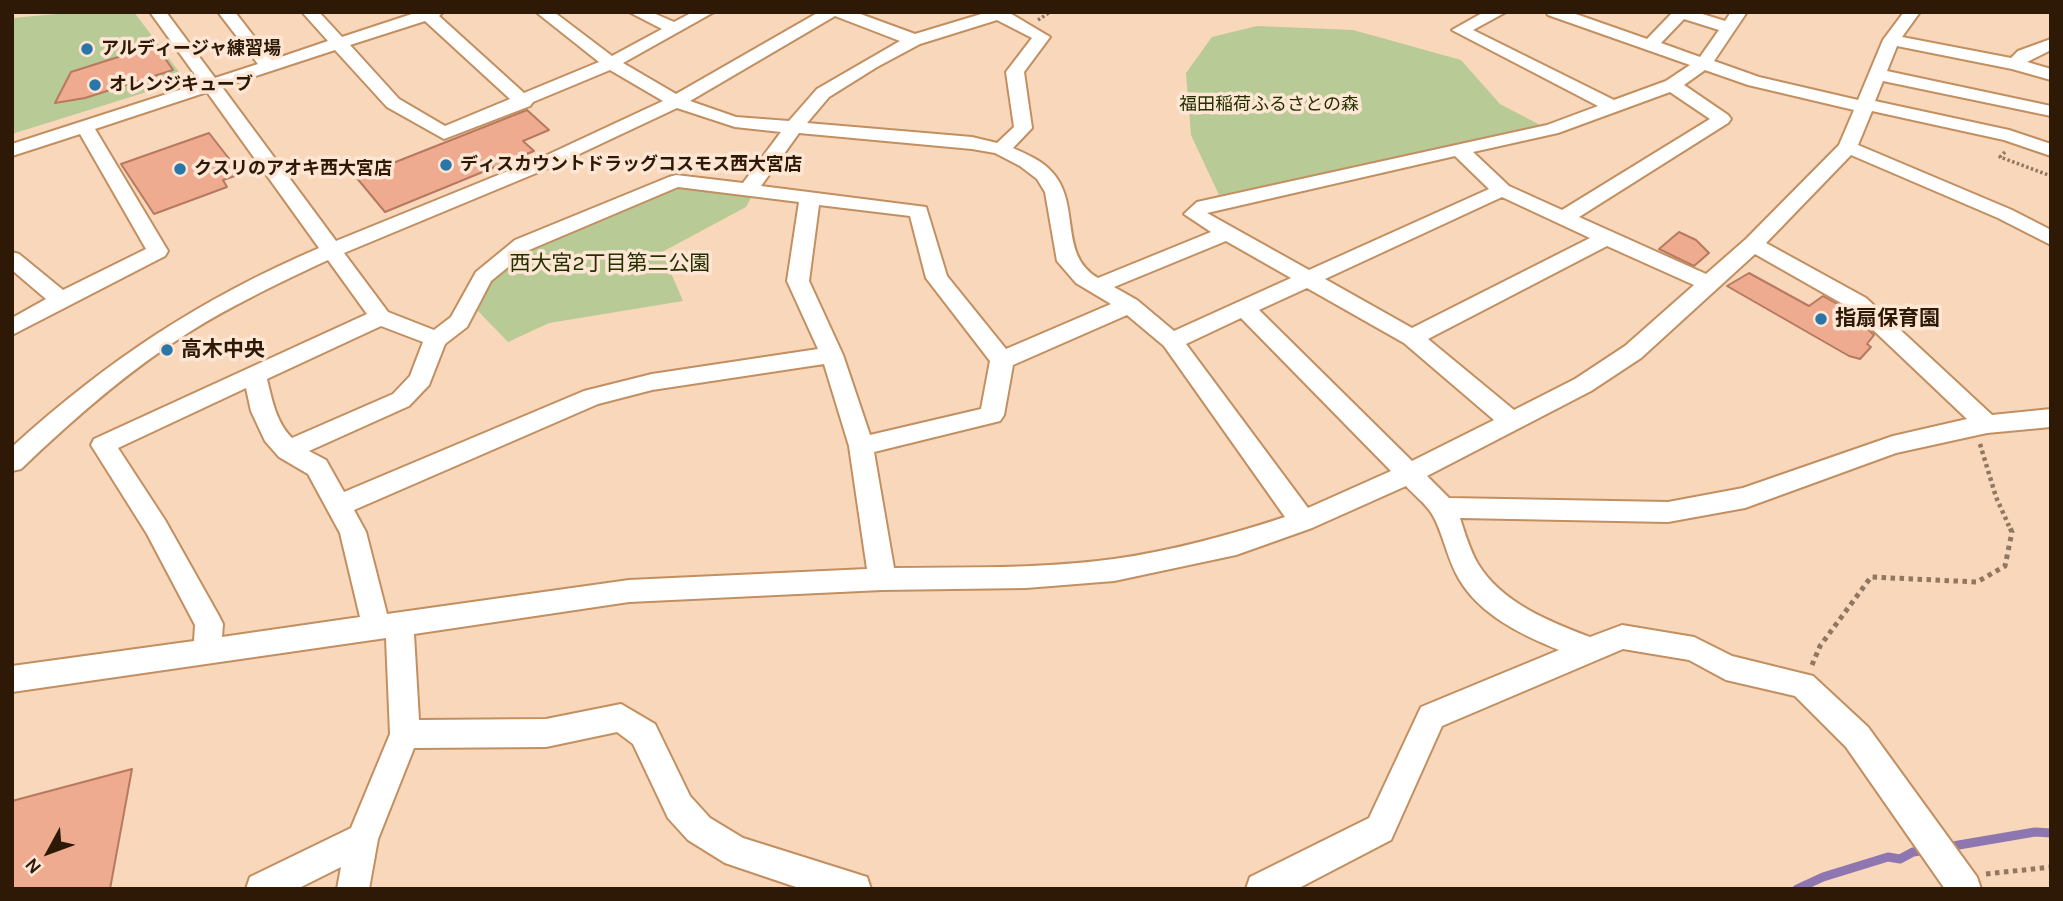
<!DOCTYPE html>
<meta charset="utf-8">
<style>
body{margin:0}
#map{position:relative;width:2063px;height:901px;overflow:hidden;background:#f8d7bb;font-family:Karla,sans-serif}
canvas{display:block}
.frame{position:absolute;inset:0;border:14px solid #2d1906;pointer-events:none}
.north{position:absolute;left:14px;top:817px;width:70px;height:70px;-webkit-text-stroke:5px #fde6d4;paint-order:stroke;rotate:229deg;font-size:19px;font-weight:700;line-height:28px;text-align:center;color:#2d1906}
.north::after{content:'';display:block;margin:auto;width:24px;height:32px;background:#2d1906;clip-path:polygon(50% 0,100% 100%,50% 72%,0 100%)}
</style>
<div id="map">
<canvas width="2063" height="901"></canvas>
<div class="frame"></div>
<div class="north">N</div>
</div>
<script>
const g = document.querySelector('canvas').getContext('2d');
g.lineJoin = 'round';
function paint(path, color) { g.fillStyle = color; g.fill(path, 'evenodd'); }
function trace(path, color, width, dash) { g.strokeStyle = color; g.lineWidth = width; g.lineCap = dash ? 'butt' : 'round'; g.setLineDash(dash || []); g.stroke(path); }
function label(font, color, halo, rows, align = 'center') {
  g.font = font + ' Karla,"Noto Sans JP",sans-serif'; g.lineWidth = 7; g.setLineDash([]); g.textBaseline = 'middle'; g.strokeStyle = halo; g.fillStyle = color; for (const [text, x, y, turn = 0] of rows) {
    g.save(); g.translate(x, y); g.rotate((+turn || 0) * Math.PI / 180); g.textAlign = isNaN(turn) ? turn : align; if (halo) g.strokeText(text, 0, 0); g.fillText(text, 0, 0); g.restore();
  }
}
paint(new Path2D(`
 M79,12H134L185,80L12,134V18Z
 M1257,26L1353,30L1461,60L1500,104L1540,125L1466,144L1219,195L1191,135L1186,73L1212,37Z
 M677,184L753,194L746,207L662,252L683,301L549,323L508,342L478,311L492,275L526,247Z`), '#b8ca95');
trace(new Path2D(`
 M1947,847L2035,832L2051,833
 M1797,889L1823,877L1888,857L1900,859L1913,852L1928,850`), '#8e77b0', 9);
const building = new Path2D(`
 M156,45L173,70L85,98L55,103L71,72Z
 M527,110L549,130L523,141L534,151L385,212L351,171L378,161L383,167Z
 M209,133L241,174L223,180L227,187L154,214L121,164Z
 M1679,232L1696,240L1709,253L1694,266L1659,249Z
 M1749,273L1809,306L1823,296L1848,310L1874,335L1867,344L1871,347L1860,359L1849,356L1727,286Z
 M132,769L110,889H12V801Z`);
paint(building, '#eeab90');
trace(building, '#b7795f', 2);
const minor = new Path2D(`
 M150,12H166L215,78L258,64L218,12H235L272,60L328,41L302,12H319L342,37L418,12H443L439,16L524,93L599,62L536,12H554L612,56L662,29L629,12H651L674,22L693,12H714L623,63L676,94L819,12H855L915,34L988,12H1008L1050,37L1024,72L1032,128L1013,148C1026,154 1041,160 1051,171C1082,203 1057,254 1098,278L1211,232L1184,214L1197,202L1547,125L1598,106L1452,30L1484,12H1506L1473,30L1614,100L1666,81L1690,65L1548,15L1546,12H1570L1647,39L1673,12H1696L1725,21L1731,12H1747L1714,61L1759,77L1858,100L1883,40L1904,12H1920L1902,37L2011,58L2018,51L2051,39V50L2027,62L2051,69V80L2012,69L1897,46L1887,71L2051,106V116L1883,81L1875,101L2009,130L2051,144V156L2004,140L1872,111L1858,145L2012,210L2051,230V245L1998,218L1851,155L1766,243L1866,298L1992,415L2051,409V427L1987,433L1896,453L1745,508L1668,522L1460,518C1465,534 1470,550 1478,564C1502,603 1550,622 1590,637L1622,625L1694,637L1732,656L1813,676L1868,727L1977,877L1981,889H1945L1846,747L1795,696L1726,680L1689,660L1623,649L1442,726L1391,840L1297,889H1246L1250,877L1369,818L1421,707L1559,650C1522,635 1480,615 1459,579C1447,559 1443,532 1432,514C1426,504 1414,495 1406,486L1312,528L1236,555L1114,581L1026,588L882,590L629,602L414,634L419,720L546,719L621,704L655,724L690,796L710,818L743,838L867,877L871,889H802L725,863L688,840L668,818L633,744L617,732L546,747L414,748L378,839L369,889H337L341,867L297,889H246L250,877L351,828L390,734L386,638L12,692V666L194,641L195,625L147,534L91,445L94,439L367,314L328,260L315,266C273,286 231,306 191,331C129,370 74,418 21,469L12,471V447C108,360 200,299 319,248L207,92L95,129L168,251L165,256L12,335V318L46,299L12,270V252L19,254L63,290L146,249L80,134L12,156V144L201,83ZM835,16L900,41L817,89L789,121L736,117L690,101ZM1684,19L1719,30L1700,57L1661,43ZM997,20L1032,38L1006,72L1014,127L997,143L972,137L807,123L829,97L877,67L920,44ZM425,21L510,99L445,126L399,99L350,45ZM335,50L387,107L444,139L530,106L533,102L610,70L663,101L545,156L336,241L222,87ZM1705,70L1748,85L1854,110L1839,145L1746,239L1706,274L1579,217L1728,123L1731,119L1728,115L1684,85ZM1670,92L1710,119L1562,210L1509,186L1473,152L1558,133ZM677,108L735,127L781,132L743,183L676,175L669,177L515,240L476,272L451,317L434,330L388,312L344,253L558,164ZM799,133L972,149L995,153L1020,166L1037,179L1045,192L1057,261L1076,283L1111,304L1006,349L947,276L926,207L761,186ZM1455,156L1489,189L1309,270L1207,213ZM678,187L799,202L787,281L818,349L652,374L584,391L344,492L326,460L309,451L409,406L429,385L445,344L467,327L491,281L529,250ZM1502,197L1590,238L1412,328L1325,279ZM819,205L910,216L926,278L990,361L981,409L870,435L843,355L809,281ZM1226,241L1291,278L1174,331L1137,300L1114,287ZM1607,246L1694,285L1625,346L1575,379L1514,410L1428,339ZM1755,254L1850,308L1967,419L1893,436L1743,488L1668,502L1449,498L1427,476L1591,391L1641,358ZM1307,288L1404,343L1494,420L1412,461L1259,310ZM1127,315L1164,346L1285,517C1230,535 1172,551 1114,559C1041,569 967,567 894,568L874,452L1000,421L1004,415L1013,365ZM1241,318L1391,471L1308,508L1186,344ZM381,326L423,342L410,376L393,394L292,438C276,422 272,400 267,379ZM824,364L849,446L867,569L629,580L387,614L366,532L354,510L598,404L652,390ZM246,388L251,411L265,441L279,457L308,474L340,533L360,617L222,637L223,624L219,616L165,520L118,448Z`);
trace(minor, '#c28f61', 4);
trace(new Path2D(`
 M1038,20L1050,12
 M2005,152L2000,157L2051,176`), '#91775f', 3.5, [2.5, 2.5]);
trace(new Path2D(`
 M1980,444L1996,497L2009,526`), '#91775f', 4.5, [3.5, 3.5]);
trace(new Path2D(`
 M1812,665L1820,646L1871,577L1977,582L2005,566L2012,532L2008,524
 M1986,874L2051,867`), '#91775f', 5, [4.5, 4.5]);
paint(minor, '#fff');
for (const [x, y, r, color] of [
 [87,49,7,"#2b76a9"],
 [95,85,7,"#2b76a9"],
 [446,165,7,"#2b76a9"],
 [180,169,7,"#2b76a9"],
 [1821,319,7,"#2b76a9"],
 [167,350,7,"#2b76a9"]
]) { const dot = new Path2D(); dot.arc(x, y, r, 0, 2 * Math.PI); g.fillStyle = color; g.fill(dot); trace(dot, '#fde6d4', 2.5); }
label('bold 18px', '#2d1906', '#fde6d4', [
 ["アルディージャ練習場",101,49],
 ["オレンジキューブ",109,85],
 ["ディスカウントドラッグコスモス西大宮店",460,165],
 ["クスリのアオキ西大宮店",194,169]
], 'left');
label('18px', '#243000', '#fde6d4', [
 ["福田稲荷ふるさとの森",1269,105]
]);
label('21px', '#243000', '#fde6d4', [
 ["西大宮2丁目第二公園",610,264]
]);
label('bold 21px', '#2d1906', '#fde6d4', [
 ["指扇保育園",1835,319],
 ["高木中央",181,350]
], 'left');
</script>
